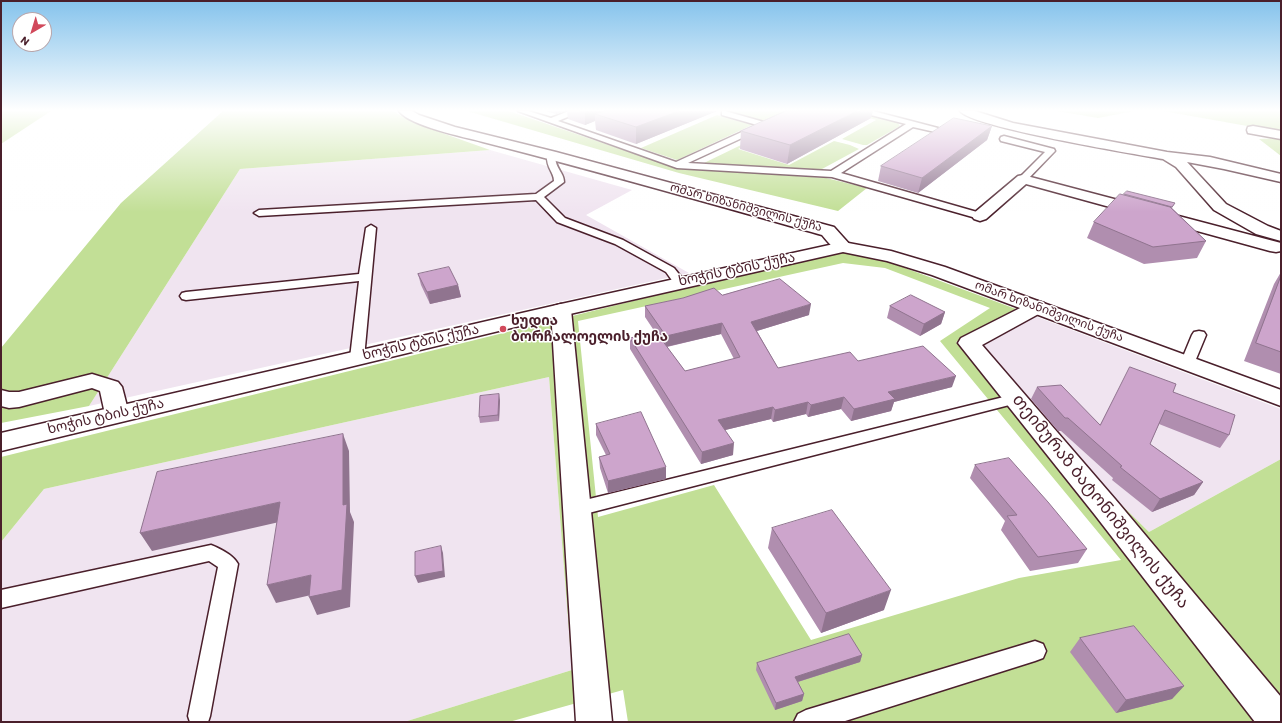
<!DOCTYPE html>
<meta charset="utf-8">
<style>
body{margin:0}
#map{position:relative;width:1282px;height:723px;overflow:hidden;background:#fff;font-family:Itim,sans-serif}
canvas{display:block}
.frame{position:absolute;inset:0;border:2px solid #4a1f2b;pointer-events:none}
.north{position:absolute;left:12px;top:12px;width:40px;height:40px;box-sizing:border-box;background:#fff;border:1px solid #b7a5aa;border-radius:50%;rotate:218deg;font-size:11px;font-weight:700;line-height:16px;text-align:center;color:#4a1f2b}
.north::after{content:'';display:block;margin:auto;width:14px;height:18px;background:#d1495b;clip-path:polygon(50% 0,100% 100%,50% 72%,0 100%)}
</style>
<div id="map">
<canvas width="1282" height="723"></canvas>
<div class="frame"></div>
<div class="north">N</div>
</div>
<script>
const g = document.querySelector('canvas').getContext('2d');
g.lineJoin = 'round';
function paint(path, color) { g.fillStyle = color; g.fill(path, 'evenodd'); }
function trace(path, color, width, dash) { g.strokeStyle = color; g.lineWidth = width; g.lineCap = dash ? 'butt' : 'round'; g.setLineDash(dash || []); g.stroke(path); }
function label(font, color, halo, rows, align = 'center') {
  g.font = font + ' Itim,"Noto Sans Georgian",sans-serif'; g.lineWidth = 3; g.setLineDash([]); g.textBaseline = 'middle'; g.strokeStyle = halo; g.fillStyle = color; for (const [text, x, y, turn = 0] of rows) {
    g.save(); g.translate(x, y); g.rotate((+turn || 0) * Math.PI / 180); g.textAlign = isNaN(turn) ? turn : align; if (halo) g.strokeText(text, 0, 0); g.fillText(text, 0, 0); g.restore();
  }
}
paint(new Path2D(`
 M490,150L632,190L586,215L689,273L89,406L240,169Z
 M1016,309L1281,409V459L1149,532L955,342Z
 M549,377L572,670L404,722H1V542L44,489Z`), '#f0e4f0');
paint(new Path2D(`
 M1,111H51L1,144Z
 M223,111H393L414,123L490,150L240,169L89,406L1,423V348L121,203Z
 M467,111H509L676,168L826,178L867,188L838,211L679,173Z
 M729,111H789L765,121Z
 M811,111H817L738,149L789,165L834,141L850,145L859,149L822,169L809,170L709,166L704,163Z
 M1057,111H1134L1098,118Z
 M1163,111H1281V132Z
 M866,114L898,123L900,126L867,145H863L842,139L876,120L861,115Z
 M717,115L752,125L677,160L641,148Z
 M1281,138V156L1259,139Z
 M845,252L878,258L1016,309L956,342L1149,532L1281,459V722H628L623,690L509,722H404L572,670L549,377L44,489L1,542V457L710,282ZM843,263L885,268L990,308L940,341L1121,560L1019,578L811,640L714,485L598,517L578,321Z`), '#c2df96');
const service = new Path2D(`
 M518,111H528L551,118L569,111H578L577,113L558,121L676,162L757,125L722,115V111H725L764,122L788,111H797L796,113L688,163L831,171L906,124L863,113L862,111H873L938,128L939,130L935,132L913,127L841,173L984,214L985,216L980,219L976,218L832,177L677,168Z
 M1004,136L1054,149L1055,151L1026,181H1020L1018,179L1045,152L1001,141L1000,139L1001,137Z
 M551,152L555,155C555,169 564,172 564,182L544,197L565,218L623,240L674,268L686,283L684,286H676L666,272L615,244L557,222L536,200L259,216L254,213L259,210L536,194L554,181C554,172 546,168 547,155Z
 M371,225L376,228L364,358L362,361L357,362L352,361L350,358L359,281L186,300L182,299L180,296L182,293L186,292L359,274L366,228Z
 M1199,331L1204,332L1206,335L1194,364L1192,367L1187,368L1182,367L1180,364L1192,335L1194,332Z
 M1016,394L1021,396L1023,399L1021,402L577,516L571,514L568,509L571,504L577,502Z
 M211,545C221,549 233,555 238,564L210,716L208,722H190L188,716L218,567L209,561L1,608V590Z
 M1035,641L1043,644L1046,651L1043,658L1035,661L842,722H794L798,714L806,710Z`);
const minor = new Path2D(`
 M399,111H412L419,115L455,127L556,152L834,227L852,247L849,251C836,254 830,244 822,235C709,203 597,171 483,142C464,137 410,126 399,111Z
 M960,111H975L1013,123L1167,152L1210,157L1281,174V182L1224,169L1187,162L1226,204L1268,226L1281,231V241L1256,234L1214,210L1176,167L1163,159C1134,154 971,127 960,111Z
 M1253,126L1281,131V139L1248,133L1247,130L1248,127Z
 M1023,175L1281,243V251L1276,252L1270,251L1026,184L986,219L980,221L974,219L972,216L974,213L1018,176Z
 M1037,301L1044,303L1047,307L1044,311L982,345L1115,499L1281,697V722H1255L1095,515L958,343L961,338L1030,303Z
 M561,304L568,306L571,310L612,722H576L551,310L554,306Z
 M92,374L118,382L122,387L129,414L126,420L117,422L108,420L105,414L100,391L92,388L19,407L9,408L1,406V390L9,392H19Z`);
const primary = new Path2D(`
 M843,242L891,251L945,267L1281,390V406L932,275L887,261L843,252L561,316L1,451V433L561,304Z`);
trace(service, '#4a1f2b', 3);
trace(minor, '#4a1f2b', 3);
trace(primary, '#4a1f2b', 3);
paint(service, '#fff');
paint(minor, '#fff');
paint(primary, '#fff');
paint(new Path2D(`
 M545,111H566L556,114Z
 M567,111H717L636,144L596,130L595,121L585,125L568,119Z
 M871,118L787,164L740,149L741,131Z
 M992,126L987,140L918,193L878,181L881,166Z
 M1124,194L1175,203L1172,208L1206,241L1197,258L1144,264L1087,238L1094,222Z
 M1281,272V374L1244,361L1274,284Z
 M418,274L458,285L461,297L430,304L421,285Z
 M645,306L809,315L757,331L778,368L858,361L952,387L894,402L891,411L851,421L841,409L808,417L806,414L773,422L771,419L725,430L733,455L701,464L630,349V338L655,332L645,317ZM721,334L734,359L685,371L667,347Z
 M890,306L945,312L941,324L920,336L887,318Z
 M1037,387L1100,425L1173,392L1229,435L1220,448L1159,424L1150,444L1203,482L1194,495L1152,512L1112,480L1113,478L1061,431H1058L1031,399Z
 M500,400L499,421L480,423L479,417Z
 M596,424L666,479L608,493L600,468L599,457L606,455L596,435Z
 M975,465L1087,549L1078,563L1030,571L1001,530L1005,521L970,478Z
 M772,528L884,610L821,633L768,548Z
 M1080,638L1184,686L1172,699L1116,713L1070,652Z
 M862,655L860,662L798,682L804,694L802,701L775,710L756,670L757,663Z`), '#b08eaf');
paint(new Path2D(`
 M556,111H566L556,114Z
 M585,111H626L595,114V121L585,125Z
 M679,111H717L636,144V127Z
 M857,111H873L871,118L787,164L790,145Z
 M992,126L987,140L918,193L922,178Z
 M458,285L461,297L430,304L427,292Z
 M811,304L809,315L750,333L751,322Z
 M945,312L941,324L920,336L924,324Z
 M722,323L721,334L665,347L666,336Z
 M956,376L952,387L894,402L891,411L851,421L854,409L888,392Z
 M499,394L500,400L499,421L498,415Z
 M844,397L841,409L808,417L811,405Z
 M808,402L806,414L773,422L775,410Z
 M773,407L771,419L717,432L718,420Z
 M343,434L349,451L350,512L354,522L350,607L317,615L309,597L343,505Z
 M734,443L733,455L701,464L702,452Z
 M666,467V479L608,493V481Z
 M1203,482L1194,495L1152,512L1160,499Z
 M280,502L288,520L152,551L140,533Z
 M441,546L443,553L445,577L418,583L415,576Z
 M311,575L320,593L276,603L267,585Z
 M891,590L884,610L821,633L826,613Z
 M862,655L860,662L794,683L795,677Z
 M1184,686L1172,699L1116,713L1126,700Z
 M804,694L802,701L775,710L776,703Z`), '#90748f');
const building = new Path2D(`
 M605,111H679L636,127L595,114Z
 M786,111H857L790,145L741,131Z
 M954,118L992,126L922,178L881,166Z
 M1127,191L1175,203L1172,207L1124,194Z
 M1120,194L1170,207L1206,241L1153,247L1094,222Z
 M449,267L458,285L427,292L418,274Z
 M1281,276V352L1256,343Z
 M780,279L811,304L751,322L778,368L850,352L858,361L923,346L956,376L888,392L895,399L854,409L844,397L811,405L808,402L775,410L773,407L718,420L734,443L702,452L630,338L656,332L685,371L740,357L722,323L666,336L645,306L683,298L714,288L722,295Z
 M911,295L945,312L924,324L890,306Z
 M1130,367L1176,384L1173,392L1235,415L1229,435L1165,410L1150,444L1203,482L1160,499L1120,467L1122,466L1068,418H1065L1037,387L1061,385L1100,425Z
 M499,394L498,415L479,417L480,396Z
 M641,412L666,467L608,481L599,457L610,454L596,424Z
 M343,434V505L347,504L342,590L309,597L311,575L267,585L280,502L140,533L157,472Z
 M1009,458L1048,502L1087,549L1038,557L1007,516L1017,515L975,465Z
 M832,510L891,590L826,613L772,528Z
 M441,546L443,571L415,576V552Z
 M1134,626L1184,686L1126,700L1080,638Z
 M849,634L862,655L795,677L804,694L776,703L757,663Z`);
paint(building, '#cda5cc');
trace(building, '#90748f', 1);
const sky = g.createLinearGradient(0, 0, 0, 212);
sky.addColorStop(0, '#85c3ec');
sky.addColorStop(0.52, '#fff');
sky.addColorStop(1, '#ffffff00');
g.fillStyle = sky;
g.fillRect(0, 0, 1282, 212);
for (const [x, y, r, color] of [
 [503,329,4,"#d1495b"]
]) { const dot = new Path2D(); dot.arc(x, y, r, 0, 2 * Math.PI); g.fillStyle = color; g.fill(dot); trace(dot, '#fff', 1.5); }
label('12px', '#4a1f2b', '#fff', [
 ["ომარ ხიზანიშვილის ქუჩა",746,208,15],
 ["ომარ ხიზანიშვილის ქუჩა",1049,312,20]
]);
label('14px', '#4a1f2b', '#fff', [
 ["ხოჭის ტბის ქუჩა",737,270,-12],
 ["ხოჭის ტბის ქუჩა",421,343,-13],
 ["ხოჭის ტბის ქუჩა",106,417,-13]
]);
label('bold 14px', '#4a1f2b', '#fff', [
 ["ხუდია",511,321],
 ["ბორჩალოელის ქუჩა",511,337]
], 'left');
label('17px', '#4a1f2b', '#fff', [
 ["თეიმურაზ ბატონიშვილის ქუჩა",1100,502,51]
]);
</script>
